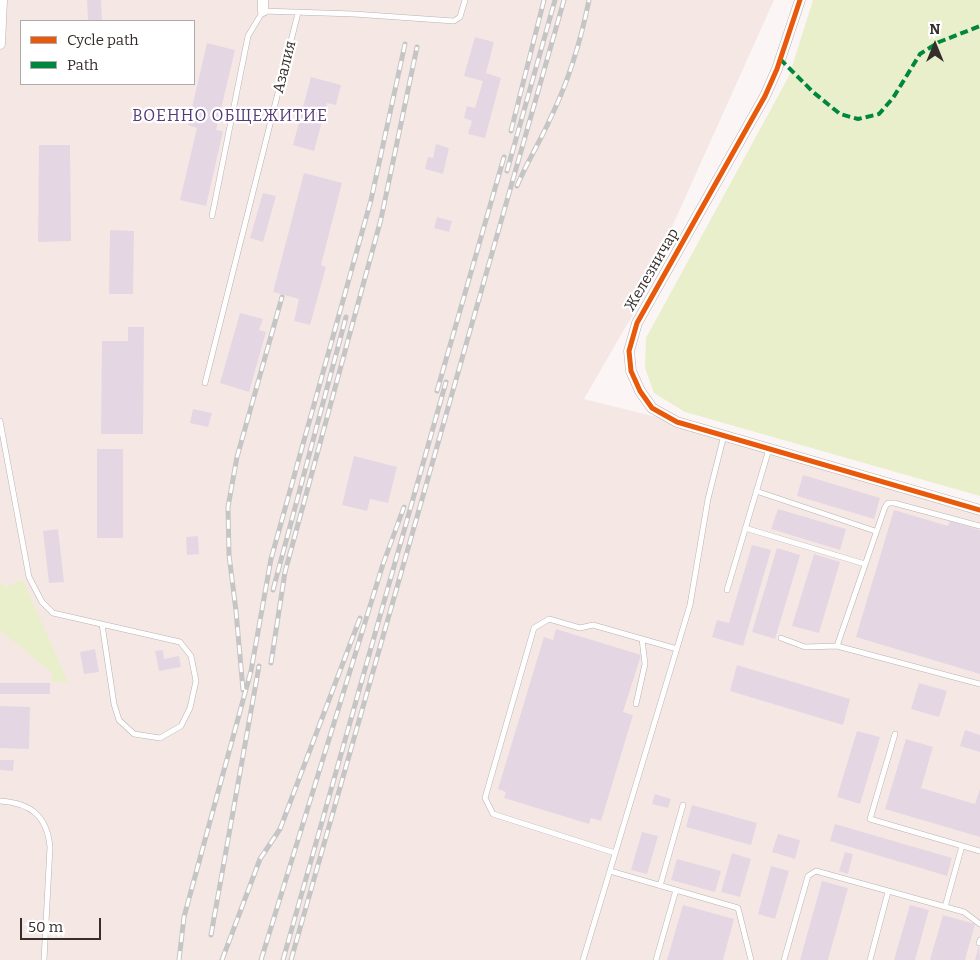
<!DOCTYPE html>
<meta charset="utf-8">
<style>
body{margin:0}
#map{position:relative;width:980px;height:960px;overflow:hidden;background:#fbf6f5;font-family:Bitter,serif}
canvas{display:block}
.legend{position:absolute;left:20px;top:20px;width:175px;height:65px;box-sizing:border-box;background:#fff;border:1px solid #afabaa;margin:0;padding:6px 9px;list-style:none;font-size:15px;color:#362e2b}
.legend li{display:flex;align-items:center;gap:10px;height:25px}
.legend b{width:25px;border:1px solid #afabaa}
.north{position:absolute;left:910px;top:20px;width:50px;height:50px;-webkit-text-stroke:4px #fff;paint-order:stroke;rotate:0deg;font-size:14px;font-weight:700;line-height:20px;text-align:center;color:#362e2b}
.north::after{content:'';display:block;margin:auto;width:18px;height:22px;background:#362e2b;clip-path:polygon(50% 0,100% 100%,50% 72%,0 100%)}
.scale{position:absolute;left:20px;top:918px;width:81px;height:22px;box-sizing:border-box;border:2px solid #362e2b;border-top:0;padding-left:6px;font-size:15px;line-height:18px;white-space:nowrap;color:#362e2b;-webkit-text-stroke:4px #fff;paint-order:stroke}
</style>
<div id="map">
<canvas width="980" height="960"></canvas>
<ul class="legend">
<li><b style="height:6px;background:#e8590c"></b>Cycle path</li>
<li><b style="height:6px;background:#00873e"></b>Path</li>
</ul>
<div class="north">N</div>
<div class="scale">50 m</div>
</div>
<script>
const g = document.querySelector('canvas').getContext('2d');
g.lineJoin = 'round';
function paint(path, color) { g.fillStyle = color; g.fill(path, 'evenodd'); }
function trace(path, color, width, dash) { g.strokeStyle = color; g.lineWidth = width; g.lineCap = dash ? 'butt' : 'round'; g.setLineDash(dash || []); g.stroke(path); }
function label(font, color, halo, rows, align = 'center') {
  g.font = font + ' Bitter,serif'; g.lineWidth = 4.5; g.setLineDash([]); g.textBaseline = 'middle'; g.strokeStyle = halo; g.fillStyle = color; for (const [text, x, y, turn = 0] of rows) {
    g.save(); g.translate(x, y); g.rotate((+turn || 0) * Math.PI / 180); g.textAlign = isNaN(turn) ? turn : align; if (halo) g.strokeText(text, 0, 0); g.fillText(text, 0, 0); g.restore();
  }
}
paint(new Path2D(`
 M0,0H774L632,316L584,399L677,422L980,510V960H0ZM21,21H194V84H21Z`), '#f5e8e4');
paint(new Path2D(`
 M813,0H980V496L685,412L654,393L645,368L646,338L789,76Z
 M23,580L68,682H52L51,672L0,630V581L5,587Z`), '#e9efcb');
paint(new Path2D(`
 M87,0H101L102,21H88Z
 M475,37L494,42L486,73L501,78L485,138L468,134L472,121L464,118L467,106L475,108L483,81L464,76Z
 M207,43L235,50L216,130L223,131L206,206L180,200L197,128L188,125Z
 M311,77L341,85L336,105L327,103L314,151L293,145Z
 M436,144L449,148L443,174L425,169L428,157L433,158Z
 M39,145H70L71,241L38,242Z
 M304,173L342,183L321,265L326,267L310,325L294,321L299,299L273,292Z
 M263,193L276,196L263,242L250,238Z
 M437,217L452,221L449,232L434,228Z
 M110,230L134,231L133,294H109Z
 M240,313L263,319L259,330L266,332L249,392L220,383Z
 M128,327H144L143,434H101L102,341H128Z
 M193,409L212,413L208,427L190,423Z
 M97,449H123V538H97Z
 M354,456L397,467L388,503L370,499L367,511L342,505Z
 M803,475L880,498L874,519L797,496Z
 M778,509L846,529L840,550L771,529Z
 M894,510L948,526L950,521L980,530V674L856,637Z
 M58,529L64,582L49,583L43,531Z
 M198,536L199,554L187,555L186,537Z
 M752,545L771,550L743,646L712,637L717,620L729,623Z
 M777,548L800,555L775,639L752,632Z
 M814,554L840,562L819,633L792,626Z
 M556,629L641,655L623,712L633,715L601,821L591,818L589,824L504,798L506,792L498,789L544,637L553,640Z
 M95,649L99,672L84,674L80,652Z
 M163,650L164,659L179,656L181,667L159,671L155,651Z
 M737,665L850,699L843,725L730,691Z
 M0,683H50V694H0Z
 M919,683L947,691L939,717L911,709Z
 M0,706L30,707L29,749L0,748Z
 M965,730L980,735V752L960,746Z
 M857,731L880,737L860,804L837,797Z
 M906,739L933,747L921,788L975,804L980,789V837L885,809Z
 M0,760H14L13,771L0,770Z
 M655,794L671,799L668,808L652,804Z
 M692,805L757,823L751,845L686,827Z
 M835,824L952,858L947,876L830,841Z
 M642,832L658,836L647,874L631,870Z
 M778,834L800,840L795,859L772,852Z
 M845,852L853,854L848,874L839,871Z
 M732,853L751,859L740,897L721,892Z
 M677,859L721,871L715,892L671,880Z
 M771,866L789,871L775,919L758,914Z
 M822,881L848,888L828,960H800Z
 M683,905L734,919L723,960H667Z
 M910,905L929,910L915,960H894Z
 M943,915L975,924L965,960H930Z
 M979,944L980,960H975Z`), '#e4d7e3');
const service = new Path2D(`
 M212,216L248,36L263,11L354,14L454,21L460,17L465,0
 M205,383L298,13
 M0,421L29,577L42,602L53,613L180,642L191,656L196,681L190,708L181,726L160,738L134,734L119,720L114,704L102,624
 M756,491L875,531
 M745,528L865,564
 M727,590L769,449
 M781,638L805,647L837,646L980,684
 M837,646L885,507L888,503H894L980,526
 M636,704L645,664L642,639
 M895,734L870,819L980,851
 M0,801C31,803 47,816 50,847L44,960
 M615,853L493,814L485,798L534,628L549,619L580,628L593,625L677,649
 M610,871L738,908L751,960
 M660,886L683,805
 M945,907L962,846
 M979,943L980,940
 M583,960L690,605L708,499L724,435
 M656,960L676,890
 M784,960L808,876L816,871L964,912L980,924
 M870,960L888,892`);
const minor = new Path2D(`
 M800,0L777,69L765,96L637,323L629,351L631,371L640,391L652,408L677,422L980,510
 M263,11V0
 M0,44L2,0`);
trace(service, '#b8b2b1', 6);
trace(minor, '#b8b2b1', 11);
trace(service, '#fefefe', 5);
trace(minor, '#fefefe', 10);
const rail = new Path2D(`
 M511,131L544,0
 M507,171L555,0
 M517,186C527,162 541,140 551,117C569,80 581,40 589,0
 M437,391L504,157
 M273,590L346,317
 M271,663L285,572L381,219L417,47
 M243,690L236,611L229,555L228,507L237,457L282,297
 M211,935L259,666
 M179,960L184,917L251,671L271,559L371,200L405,44
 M222,960L260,859L280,829L360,618
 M261,960L383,564L404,507
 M283,960L446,382
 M291,960L564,0`);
trace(rail, '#c6c5c5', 5);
trace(rail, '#fff', 3, [9]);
trace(new Path2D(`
 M780,59L813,92L840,114L858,119L879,114L893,98L920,54L939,42L980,26`), '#00873e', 4, [8, 4]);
trace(new Path2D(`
 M800,0L777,69L765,96L637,323L629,351L631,371L640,391L652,408L677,422L980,510`), '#e8590c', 5);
label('15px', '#362e2b', '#fff', [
 ["Азалия",285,67,-76],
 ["Железничар",652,270,-60]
]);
g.letterSpacing = '1px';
label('16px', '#533a76', '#fff', [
 ["ВОЕННО ОБЩЕЖИТИЕ",230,117]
]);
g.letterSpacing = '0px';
</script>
